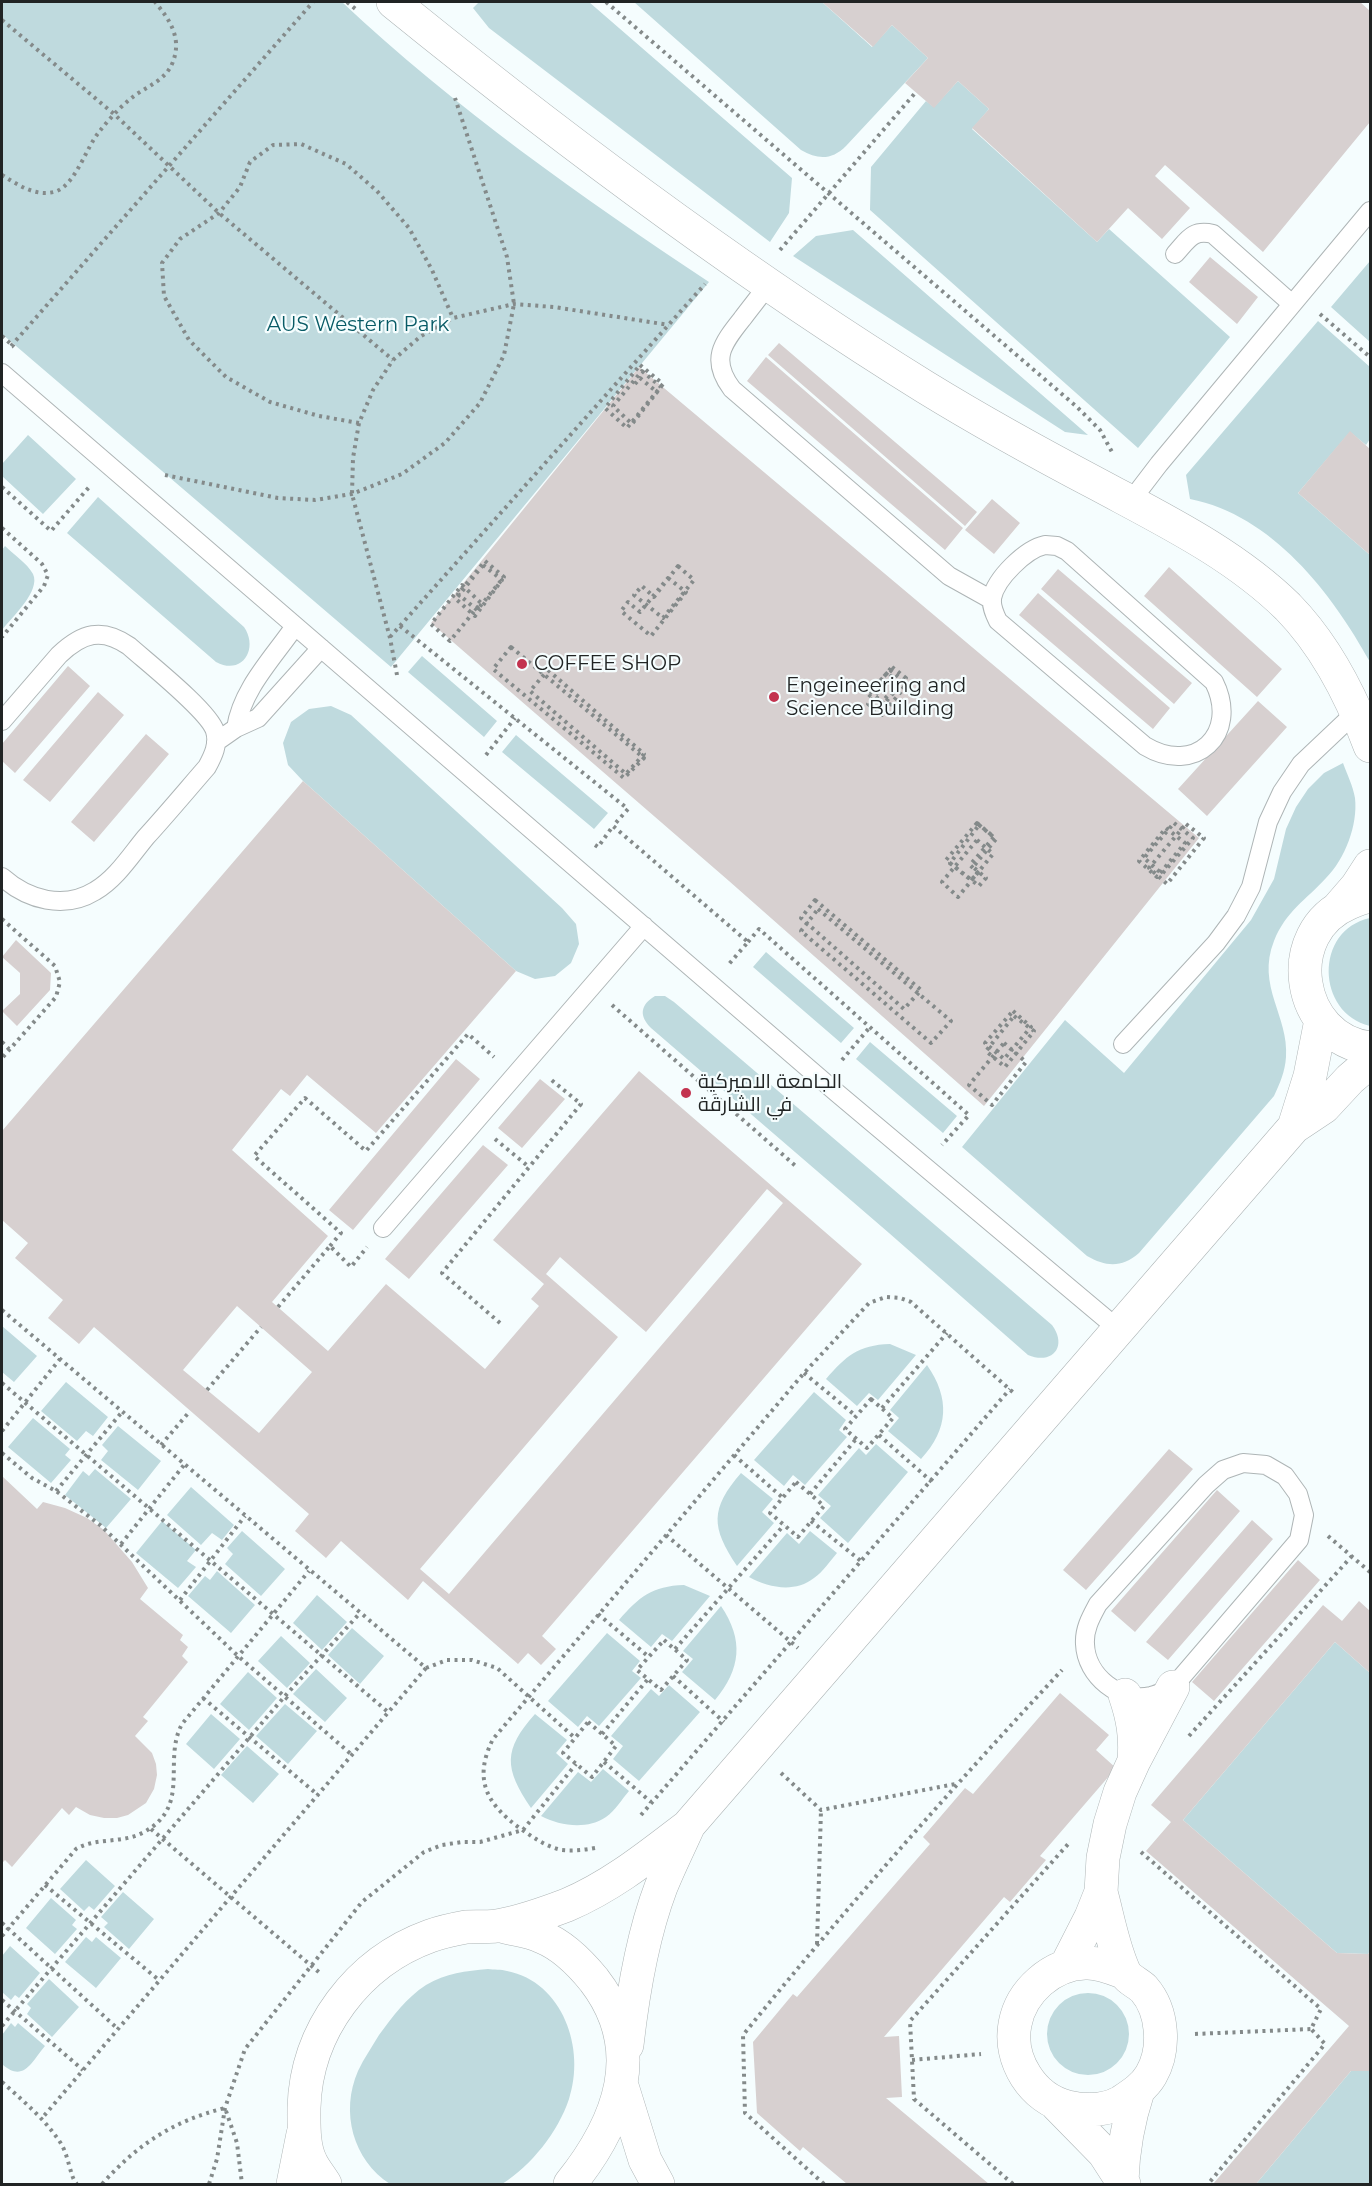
<!DOCTYPE html>
<meta charset="utf-8">
<style>
body{margin:0}
#map{position:relative;width:1372px;height:2186px;overflow:hidden;background:#f5fdfe;font-family:Montserrat,sans-serif}
canvas{display:block}
.frame{position:absolute;inset:0;border:3px solid #212424;pointer-events:none}
</style>
<div id="map">
<canvas width="1372" height="2186"></canvas>
<div class="frame"></div>
</div>
<script>
const g = document.querySelector('canvas').getContext('2d');
g.lineJoin = 'round';
function paint(path, color) { g.fillStyle = color; g.fill(path, 'evenodd'); }
function trace(path, color, width, dash) { g.strokeStyle = color; g.lineWidth = width; g.lineCap = dash ? 'butt' : 'round'; g.setLineDash(dash || []); g.stroke(path); }
function label(font, color, halo, rows, align = 'center') {
  g.font = font + ' Montserrat,Cairo,sans-serif'; g.lineWidth = 4.5; g.setLineDash([]); g.textBaseline = 'middle'; g.strokeStyle = halo; g.fillStyle = color; for (const [text, x, y, turn = 0] of rows) {
    g.save(); g.translate(x, y); g.rotate((+turn || 0) * Math.PI / 180); g.textAlign = isNaN(turn) ? turn : align; if (halo) g.strokeText(text, 0, 0); g.fillText(text, 0, 0); g.restore();
  }
}
paint(new Path2D(`
 M2,2H342C455,108 581,197 709,282L391,667L2,334Z
 M479,2H589L792,178L789,213L770,242L489,28L473,8Z
 M634,2H822L872,47L892,25L928,58L846,146C832,160 818,160 801,150Z
 M958,81L989,109L972,129L1097,242L1109,229L1230,337L1138,448L870,210L871,167L926,101L934,107Z
 M853,230L1088,435L1065,432L793,256L816,236Z
 M1370,261V342L1331,307Z
 M1318,321L1370,367V439L1366,445L1350,432L1298,493L1370,555V662C1332,593 1272,515 1190,499L1186,475Z
 M28,435L76,479L43,514L2,476V464Z
 M98,497L244,627C259,649 242,676 216,662L67,533Z
 M5,546C13,554 27,563 33,574C41,591 12,617 2,630V550Z
 M422,656L497,721L484,737L408,672Z
 M331,706L351,715L562,908L576,924L579,944L571,963L555,976L535,979L516,971L303,781L288,765L283,743L291,722L309,709Z
 M516,735L608,813L594,829L502,752Z
 M1343,763C1347,774 1353,786 1355,798C1358,825 1345,859 1326,878C1306,900 1286,911 1274,941C1256,986 1289,1016 1286,1057C1285,1072 1280,1083 1274,1096L1139,1253C1122,1268 1106,1267 1087,1256L962,1147L1065,1020L1124,1073L1251,920L1274,879L1286,829L1296,807L1308,789L1324,773Z
 M1370,918V1026C1316,1013 1314,930 1370,918Z
 M766,952L854,1028L841,1043L753,967Z
 M655,996H665L674,1002L1052,1325C1068,1347 1052,1365 1028,1355L889,1233L651,1028C639,1016 640,1005 655,996Z
 M870,1042L957,1116L943,1133L856,1059Z
 M2,1326L37,1356L14,1382L2,1372Z
 M890,1344L916,1355L878,1400L869,1393L857,1406L826,1379C846,1356 858,1345 890,1344Z
 M927,1365C950,1398 949,1429 921,1459L888,1431L899,1418L890,1410Z
 M66,1382L108,1417L93,1436L86,1431L77,1441L41,1411Z
 M814,1392L846,1420L839,1430L847,1437L805,1485L793,1475L784,1486L754,1460Z
 M33,1418L70,1449L65,1455L71,1460L51,1483L8,1447Z
 M118,1426L161,1461L138,1490L101,1460L108,1451L102,1445Z
 M876,1444L908,1472L848,1543L820,1518L831,1506L818,1495L859,1448L866,1455Z
 M95,1469L131,1499L106,1528L65,1495L83,1471L89,1476Z
 M741,1473L773,1499L762,1512L774,1523L737,1566C711,1527 710,1509 741,1473Z
 M191,1487L234,1525L222,1540L212,1533L201,1545L167,1515Z
 M162,1521L196,1550L187,1561L196,1567L178,1588L136,1553Z
 M242,1531L285,1569L261,1596L225,1564L233,1554L227,1548Z
 M810,1531L837,1553C830,1561 823,1572 814,1578C795,1593 769,1588 749,1577L787,1533L799,1544Z
 M217,1571L255,1605L231,1633L188,1596L205,1576L210,1580Z
 M684,1585L710,1596L672,1641L662,1634L651,1647L619,1620C639,1597 652,1586 684,1585Z
 M317,1595L347,1622L322,1650L293,1623Z
 M721,1606C744,1640 741,1669 715,1700L682,1672L693,1659L683,1651Z
 M352,1628L384,1656L360,1684L328,1655Z
 M607,1633L640,1661L632,1671L641,1678L599,1726L587,1716L578,1727L548,1701Z
 M281,1636L310,1663L287,1688L258,1661Z
 M1335,1642L1370,1673V1951L1368,1954L1337,1953L1183,1820Z
 M316,1669L347,1698L325,1722L293,1694Z
 M248,1672L277,1698L249,1730L220,1704Z
 M669,1685L700,1712L639,1781L613,1759L623,1746L611,1736L651,1689L659,1696Z
 M285,1704L317,1731L288,1764L256,1736Z
 M211,1714L240,1739L214,1769L186,1744Z
 M535,1714L567,1740L556,1753L568,1764L531,1808C504,1768 503,1750 535,1714Z
 M247,1746L279,1774L253,1803L221,1775Z
 M603,1769L629,1791C622,1799 615,1811 606,1817C587,1830 560,1826 541,1816L578,1772L591,1782Z
 M86,1860L115,1886L94,1910L89,1906L84,1911L60,1889Z
 M123,1892L154,1919L129,1949L104,1927L108,1923L101,1917Z
 M51,1898L76,1920L72,1925L77,1929L55,1954L26,1928Z
 M86,1937L92,1942L96,1937L121,1958L96,1988L65,1962Z
 M10,1946L40,1973L19,1998L15,1995L11,2000L2,1992V1956Z
 M488,1969C494,1970 501,1969 507,1971C563,1982 586,2049 569,2099C558,2132 531,2166 502,2184H390C353,2160 340,2112 358,2071C364,2058 372,2047 379,2035C393,2016 406,1998 426,1985C446,1973 466,1971 488,1969Z
 M49,1979L79,2007L52,2037L27,2014L31,2008L27,2004Z
 M1047 2034a41 41 0 1 1 82 0a41 41 0 1 1-82 0Z
 M11,2023L15,2027L18,2023L45,2046C31,2063 23,2083 2,2064V2035Z
 M1351,2071H1370V2184H1256Z`), '#bfdade');
paint(new Path2D(`
 M822,2H1360L1370,11V122L1263,252L1165,165L1155,176L1190,208L1162,239L1128,208L1097,242L972,128L989,109L958,81L934,108L905,83L928,58L892,25L873,47Z
 M1210,257L1258,297L1237,324L1189,282Z
 M779,343L977,512L965,526L768,355Z
 M766,357L963,528L945,550L747,381Z
 M639,367L1199,838L984,1106L729,881L431,623Z
 M1350,431L1370,449V555L1298,493Z
 M992,499L1020,523L994,554L965,530Z
 M1169,567L1282,669L1257,697L1144,596Z
 M1058,569L1192,683L1174,704L1041,589Z
 M1038,593L1170,708L1153,729L1019,615Z
 M68,666L90,686L15,773L2,761V744Z
 M98,692L124,715L50,802L23,780Z
 M1258,701L1287,727L1207,816L1178,789Z
 M146,734L169,754L94,842L71,822Z
 M303,781L516,971L376,1133L307,1075L290,1096L281,1089L232,1150L328,1236L272,1302L328,1351L386,1284L485,1369L539,1306L531,1299L544,1284L493,1240L639,1071L862,1264L542,1636L556,1649L541,1665L528,1653L518,1664L423,1581L408,1600L341,1541L326,1558L295,1531L309,1514L94,1327L79,1344L48,1318L63,1300L15,1258L28,1243L2,1220V1131ZM767,1189L783,1203L449,1594L420,1569L618,1337L546,1274L560,1257L646,1332ZM237,1306L312,1372L259,1433L183,1370Z
 M16,940L51,973L50,990L17,1026L2,1011L20,994V973L2,957Z
 M456,1059L480,1079L353,1230L329,1210Z
 M540,1079L565,1099L522,1148L498,1128Z
 M483,1145L508,1165L409,1279L385,1259Z
 M1169,1449L1193,1469L1086,1590L1063,1570Z
 M2,1476L37,1509L43,1502L65,1508L87,1518L104,1530L132,1562L148,1588L140,1599L183,1635L180,1640L188,1647L182,1656L188,1662L143,1717L148,1721L135,1736L152,1753L156,1764L157,1775L154,1789L146,1803L128,1815L117,1818H104L90,1815L76,1807L69,1815L62,1808L12,1867L5,1860L2,1863Z
 M1217,1490L1240,1511L1135,1632L1111,1611Z
 M1252,1520L1273,1539L1168,1660L1146,1642Z
 M1298,1560L1320,1580L1214,1701L1192,1682Z
 M1359,1601L1370,1611V1673L1335,1642L1183,1820L1337,1953L1368,1954L1370,1951V2071H1351L1256,2184H1213L1349,2026L1146,1851L1171,1822L1151,1805L1323,1605L1342,1621Z
 M1060,1693L1109,1735L1096,1750L1116,1768L1040,1856L1046,1860L1010,1902L1004,1897L884,2037L899,2036L902,2097L886,2098L989,2184H847L803,2147L800,2151L757,2113L753,2042L793,1994L797,1997L930,1844L923,1837L965,1788L973,1794Z`), '#d7d0d0');
const lane = new Path2D(`
 M1175,254C1188,240 1192,229 1213,234L1292,304
 M768,285C760,296 751,307 742,319C722,344 710,360 732,389L949,576L992,600
 M2,373L837,1093L1118,1329
 M1130,502L1159,464L1370,211
 M1045,545L1057,546L1067,551L1214,682C1240,734 1195,776 1145,746L998,621C994,613 991,606 992,598C996,578 1026,549 1045,545Z
 M2,721L59,655C82,633 102,627 129,646C148,663 209,711 215,731C219,744 213,756 207,767C187,790 167,814 146,837C131,855 116,879 95,891C64,910 28,900 2,877
 M236,728C242,689 273,658 295,626
 M216,742L236,728L258,718L321,648
 M1123,1044L1216,943L1236,916L1251,887L1268,822L1282,792L1301,764L1357,711
 M383,1228L644,926
 M1243,1463L1266,1465L1285,1476L1298,1494L1304,1515L1299,1540L1173,1687C1166,1690 1159,1694 1151,1696C1120,1703 1086,1676 1085,1644C1084,1629 1091,1617 1098,1604L1206,1485L1223,1470Z`);
const street = new Path2D(`
 M1125,1695C1133,1718 1136,1737 1134,1761
 M1101,1892C1108,1918 1113,1947 1124,1971C1127,1979 1138,1983 1144,1989C1163,2011 1166,2049 1151,2075C1144,2087 1133,2094 1121,2102C1105,2111 1086,2111 1068,2107C1033,2099 1008,2060 1015,2024C1021,1991 1052,1964 1085,1963C1099,1962 1112,1968 1125,1973
 M1066,1966L1091,1917L1101,1892L1103,1858L1110,1824L1120,1792L1134,1761L1173,1687
 M1057,2105L1104,2153L1124,2184
 M1122,2181C1123,2149 1128,2121 1138,2091`);
const secondary = new Path2D(`
 M393,2C563,140 738,271 925,387C982,422 1040,454 1099,485C1164,520 1234,554 1288,607C1326,646 1351,695 1370,746
 M1370,896C1363,897 1356,900 1349,903C1280,932 1296,1039 1370,1048
 M1338,908L1357,886L1370,866
 M1294,1127L1310,1076L1321,1020
 M502,1926C515,1930 530,1931 542,1937C562,1945 581,1964 594,1980C648,2050 619,2123 570,2184
 M627,2045C633,1992 642,1937 661,1887C669,1867 679,1847 688,1827
 M622,2086L645,2160L658,2184
 M293,2184L303,2134
 M325,2184C321,2177 314,2169 311,2162C303,2146 304,2125 304,2108C306,2030 358,1962 430,1936C441,1932 455,1929 466,1927C478,1926 490,1928 502,1925C524,1921 546,1913 567,1905C612,1886 650,1855 688,1826L1294,1127L1324,1107L1350,1079L1370,1062`);
trace(lane, '#aeb5b6', 20);
trace(street, '#aeb5b6', 34);
trace(secondary, '#aeb5b6', 34);
trace(new Path2D(`
 M347,2L358,11
 M606,2L1077,407L1100,430L1112,452
 M2,20L114,114L219,213L393,360
 M2,175C18,185 37,198 57,191C76,183 86,148 99,132C109,119 121,106 134,96C148,86 165,80 172,64C183,39 170,20 155,2
 M780,250L916,92
 M1320,314L1370,357
 M2,336L14,347
 M11,346L313,2
 M640,365L663,384L627,428L605,408Z
 M642,371L661,387L632,424L613,406Z
 M635,384L640,378L658,393
 M359,423L319,416L270,402L226,377L189,340L164,296L162,263L180,239L219,213L240,187L250,162L273,145L301,144L346,164L377,191L409,228L432,270L453,318
 M165,475L278,498L315,500L352,494L402,474L445,443L480,403L504,355L514,304L507,257L455,98
 M2,487L51,531L90,486
 M2,528L42,564L48,575L44,586L2,637
 M485,561L504,577L477,610L458,594Z
 M483,565L502,580L475,616L456,599Z
 M678,566L694,580L663,618L634,595L642,586L654,597Z
 M668,578L686,592L651,636L621,611L628,602L640,612Z
 M462,585L481,603L450,641L431,624Z
 M400,626L628,809L613,826
 M390,637L705,284
 M511,647L644,758L624,778L493,669Z
 M892,667L906,678L884,704L871,692Z
 M548,670L644,754L626,774L530,691Z
 M890,670L902,680L880,704L868,694Z
 M397,675L390,638L352,494L353,458L359,423L373,390L393,360L421,336L453,318L514,304L554,307L669,325
 M891,676L904,688L882,715L868,704Z
 M486,755L515,718
 M977,823L994,837L970,865L978,873L971,880L946,860Z
 M1174,823L1193,838L1162,874L1144,858Z
 M1186,824L1204,838L1167,884L1149,868Z
 M979,825L996,839L973,867L986,878L979,886L950,863Z
 M1166,828L1185,843L1157,877L1139,861Z
 M977,840L993,854L958,897L942,882Z
 M595,845L598,847L613,826L748,942L729,964
 M815,900L921,990L904,1009L801,918Z
 M818,909L951,1021L931,1043L801,931Z
 M2,919L55,966L60,982L56,997L2,1058
 M748,942L759,929L969,1115L942,1145
 M612,1005L798,1168
 M1013,1011L1031,1027L1004,1059L985,1043Z
 M1014,1016L1034,1031L1005,1067L986,1051Z
 M2,1042L9,1049
 M1004,1043L1026,1062L992,1105L969,1085Z
 M842,1060L870,1027
 M495,1139L529,1167
 M330,1246L341,1233L254,1156L305,1098L366,1151L468,1034L494,1057
 M278,1307L330,1246L351,1267L367,1247
 M2,1310L426,1668L43,2117
 M500,1323L442,1273L581,1104L549,1078
 M804,1373L856,1416
 M2,1383L388,1712
 M207,1390L261,1327
 M871,1399L893,1418L867,1448L845,1429Z
 M882,1408L947,1333
 M2,1431L60,1359
 M879,1435L932,1482
 M161,1445L190,1411
 M2,1453L32,1478L56,1491L100,1525L238,1656L352,1755
 M734,1455L783,1498
 M796,1482L824,1506L798,1537L770,1513Z
 M56,1491L122,1412
 M810,1494L856,1439
 M811,1521L861,1561
 M666,1535L798,1648
 M1328,1536L1370,1572
 M121,1544L184,1465
 M180,1600L245,1516
 M598,1614L649,1657
 M664,1640L687,1660L661,1690L637,1670Z
 M675,1649L784,1525
 M426,1668L447,1660H472L497,1668L575,1738
 M673,1676L724,1722
 M203,1698L318,1795
 M588,1722L616,1746L592,1777L563,1753Z
 M602,1734L648,1679
 M1189,1736L1352,1556
 M604,1762L651,1802
 M781,1773L821,1810L955,1784
 M641,1815L1010,1389
 M151,1829L321,1974
 M595,1848C584,1850 573,1851 562,1850C547,1847 534,1838 521,1829C486,1804 473,1779 493,1739L804,1373L869,1303L886,1297L900,1298L911,1302L1016,1395
 M1141,1852L1321,2009L1311,2029L1325,2044L1208,2184
 M45,1885L160,1981
 M2,1923L118,2029
 M2,1936L76,1849C96,1837 123,1844 144,1832C192,1806 162,1761 182,1724L309,1571
 M817,1944L821,1810
 M2,2000L83,2070
 M2,2026L285,1696L360,1613
 M1195,2034L1311,2029
 M912,2060L981,2054
 M2,2082C23,2101 44,2118 60,2142C69,2155 70,2178 77,2184
 M102,2184C138,2144 173,2121 225,2108L237,2143L242,2184
 M209,2184L217,2159L225,2108L245,2049L362,1902L424,1852L442,1845L462,1842H480L523,1830L576,1764
 M824,2184L745,2113L743,2035C845,1909 952,1788 1062,1670
 M1013,2184L914,2099L910,2021L1069,1843`), '#848a8a', 4, [3, 4.5]);
trace(lane, '#fff', 18);
trace(street, '#fff', 33);
trace(secondary, '#fff', 33);
for (const [x, y, r, color] of [
 [522,664,6,"#c3334f"],
 [774,697,6,"#c3334f"],
 [686,1093,6,"#c3334f"]
]) { const dot = new Path2D(); dot.arc(x, y, r, 0, 2 * Math.PI); g.fillStyle = color; g.fill(dot); trace(dot, '#f5fdfe', 2); }
label('20px', '#075a65', '#f5fdfe', [
 ["AUS Western Park",358,325]
]);
label('20px', '#212424', '#f5fdfe', [
 ["COFFEE SHOP",534,664],
 ["Engeineering and",786,686],
 ["Science Building",786,709],
 ["الجامعة الاميركية",698,1082],
 ["في الشارقة",698,1105]
], 'left');
</script>
